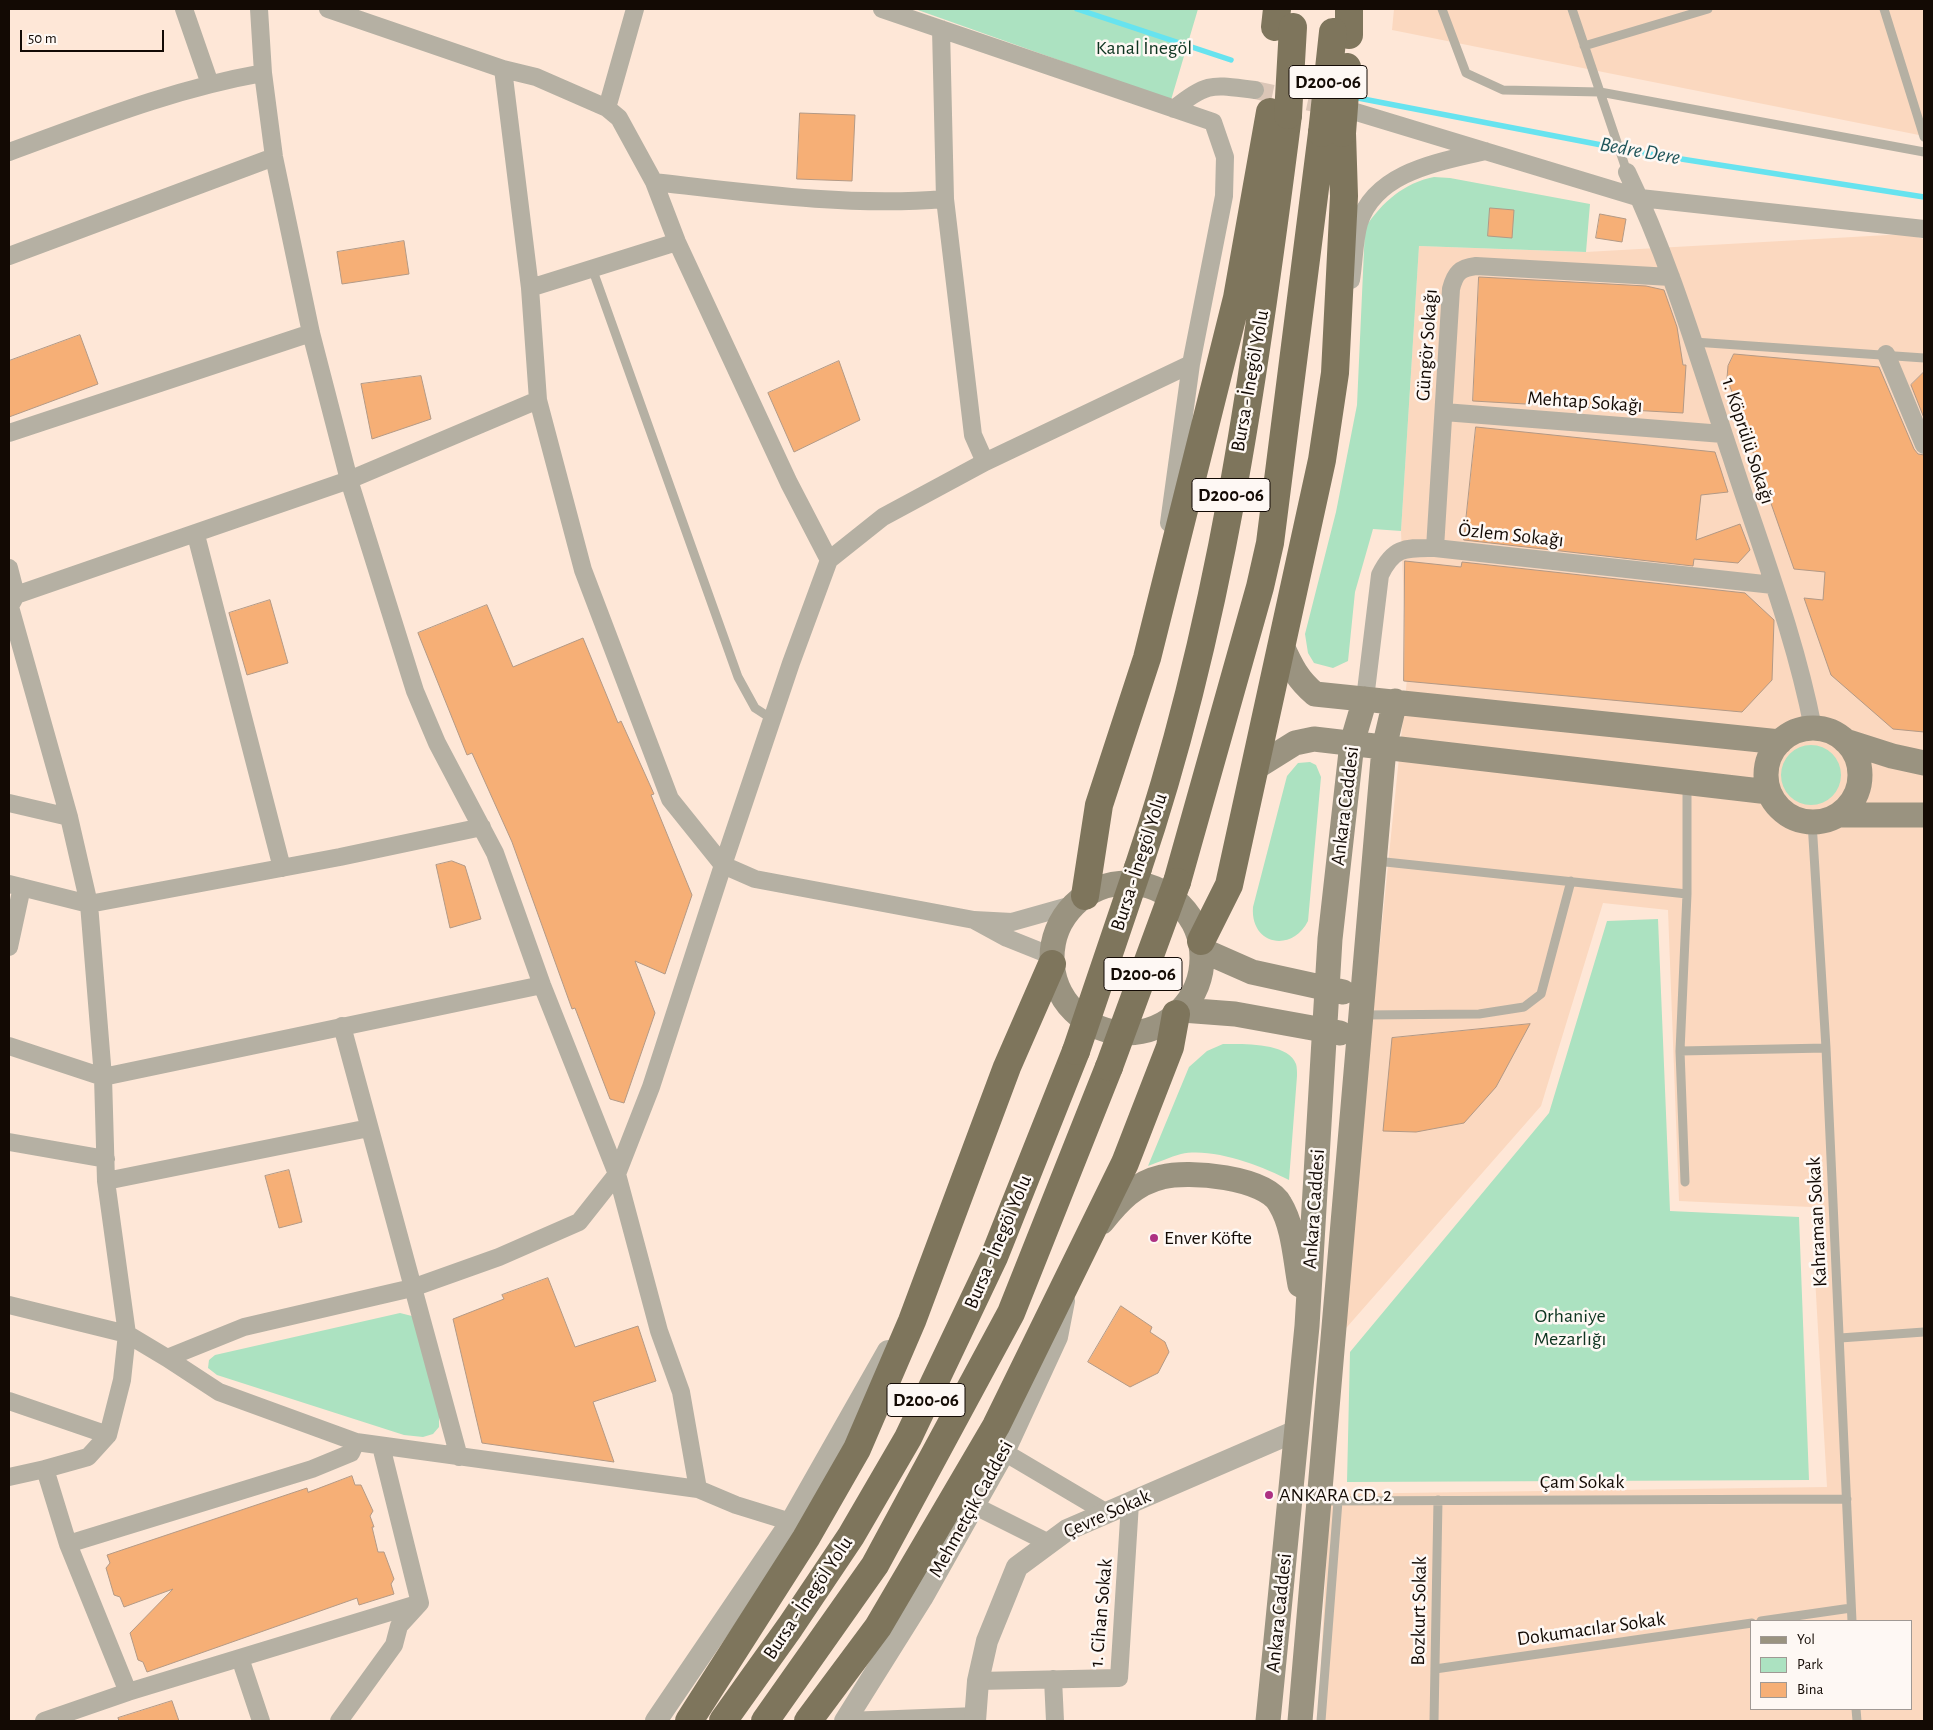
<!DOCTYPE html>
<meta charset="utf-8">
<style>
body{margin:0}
#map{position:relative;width:1933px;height:1730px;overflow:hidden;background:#fee7d7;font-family:"Alegreya Sans",sans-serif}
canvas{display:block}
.frame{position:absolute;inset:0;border:10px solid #130a04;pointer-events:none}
.legend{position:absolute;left:1750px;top:1620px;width:162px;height:90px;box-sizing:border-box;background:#fef8f4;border:1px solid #a09994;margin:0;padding:6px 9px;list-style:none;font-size:15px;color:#130a04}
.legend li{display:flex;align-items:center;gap:10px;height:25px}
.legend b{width:25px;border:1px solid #a09994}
.scale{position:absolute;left:20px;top:30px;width:144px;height:22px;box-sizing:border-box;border:2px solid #130a04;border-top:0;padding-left:6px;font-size:15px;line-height:18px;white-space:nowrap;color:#130a04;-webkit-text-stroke:4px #fef8f4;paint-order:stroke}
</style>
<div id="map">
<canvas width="1933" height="1730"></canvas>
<div class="frame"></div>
<ul class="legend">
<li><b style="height:6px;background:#9a9380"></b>Yol</li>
<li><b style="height:14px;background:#ace2c1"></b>Park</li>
<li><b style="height:14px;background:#f6af76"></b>Bina</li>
</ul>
<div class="scale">50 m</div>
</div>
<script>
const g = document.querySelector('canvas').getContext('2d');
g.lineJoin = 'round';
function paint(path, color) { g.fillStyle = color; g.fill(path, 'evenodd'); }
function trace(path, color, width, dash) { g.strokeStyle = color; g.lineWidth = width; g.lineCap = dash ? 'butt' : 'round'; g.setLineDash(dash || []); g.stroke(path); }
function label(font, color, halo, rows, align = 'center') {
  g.font = font + ' "Alegreya Sans",sans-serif'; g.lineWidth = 5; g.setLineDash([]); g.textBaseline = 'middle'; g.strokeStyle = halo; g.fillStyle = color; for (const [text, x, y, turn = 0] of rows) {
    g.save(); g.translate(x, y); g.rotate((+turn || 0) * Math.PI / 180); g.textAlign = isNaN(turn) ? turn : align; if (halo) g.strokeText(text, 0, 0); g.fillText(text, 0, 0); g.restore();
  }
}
paint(new Path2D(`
 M1394,9H1924V136L1392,30Z
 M1906,234L1924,239V1721H1318L1330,1494L1827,1487L1811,1207L1679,1201L1668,910L1603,903L1541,1106L1340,1335L1407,679L1401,531L1419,246L1586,252ZM1752,1621H1912V1709H1752Z`), '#fbd8bf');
paint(new Path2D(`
 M915,9H1198L1171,100Z
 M1434,177L1450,178L1590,204L1586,252L1419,246L1401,531L1373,529L1355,592L1348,661L1333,668L1314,663L1308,653L1305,634L1336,512L1357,405L1365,228C1382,202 1404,183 1434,177Z
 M1781 775a30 30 0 1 1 60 0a30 30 0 1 1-60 0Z
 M1310,762L1316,765L1321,777L1308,921C1292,953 1250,945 1253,907L1287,776L1298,763Z
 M1658,919L1670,1211L1799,1217L1809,1480L1347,1482L1350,1352L1549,1113L1607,921Z
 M1223,1044C1242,1044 1288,1042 1296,1064C1297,1067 1297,1072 1297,1076L1289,1180C1262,1166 1212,1147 1181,1154C1170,1157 1159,1162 1148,1166L1189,1067L1207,1051Z
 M400,1313L412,1316L420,1323L439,1414V1427L433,1434L423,1437L404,1435L217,1375L208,1368L209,1360L215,1355Z`), '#ace2c1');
trace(new Path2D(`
 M1077,9L1231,60
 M1358,98L1643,153L1924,197`), '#67e3ef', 5.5);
const building = new Path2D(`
 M800,113L855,115L852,181L797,179Z
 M1490,208L1514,210L1512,238L1488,236Z
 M1600,214L1626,219L1622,242L1596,238Z
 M404,241L409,274L342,284L337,252Z
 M1479,277L1646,286L1664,290L1677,327L1683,365H1686L1683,413L1473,401Z
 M80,335L98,384L9,417V361Z
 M1734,354L1879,367L1914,449L1918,454L1924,455V732L1893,729L1831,675L1804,598L1823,600L1825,572L1794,569L1727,378L1728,366Z
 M839,361L860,420L794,452L768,393Z
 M1924,372V418L1911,385Z
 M421,376L431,419L372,439L361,384Z
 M1476,427L1715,452L1728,492L1701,495L1696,540L1740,524L1750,550L1738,563L1694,559L1693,566L1464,540Z
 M1405,561L1461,567L1462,562L1745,593L1774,620L1772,680L1742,712L1404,681Z
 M270,600L288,663L247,675L229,613Z
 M487,605L513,667L583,638L618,723L621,721L654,794L651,795L692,895L665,974L635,961L655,1013L624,1103L610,1099L575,1008L572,1009L512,842L472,753L467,755L418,633Z
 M452,861L465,866L481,919L450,928L436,865Z
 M1530,1024L1496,1087L1464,1123L1416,1132L1383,1131L1392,1038Z
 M289,1170L302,1222L279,1228L265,1176Z
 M548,1278L575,1347L638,1326L656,1381L593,1402L614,1462L482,1443L453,1319L504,1299L502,1295Z
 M1121,1306L1152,1327L1150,1332L1165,1342L1169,1352L1158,1373L1130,1387L1088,1362Z
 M352,1476L355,1485H361L373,1511L370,1516L374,1527H372L378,1552H384L394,1579L391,1584L394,1594L359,1605L357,1598L147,1672L143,1662L138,1660L130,1633L173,1589L124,1607L120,1597L114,1595L106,1568L110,1563L107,1555L307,1488L308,1492Z
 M172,1701L179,1721H119L118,1718Z`);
paint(building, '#f6af76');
trace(building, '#b39985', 1);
trace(new Path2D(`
 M1255,90L1333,107`), '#dbc6b7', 18, [18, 9]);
trace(new Path2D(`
 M1442,9L1466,73L1503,90L1600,92L1924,152
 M1572,9L1627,172
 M1884,9L1924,137
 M1584,46L1708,9
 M592,268L738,677L755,708L772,719
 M1694,342L1924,358
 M1812,822L1826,1048L1852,1621
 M1376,861L1687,894
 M1363,1015L1479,1014L1524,1007L1541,994L1571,881
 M1680,1051L1826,1048
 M1685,1182L1680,1051L1687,894V784
 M1840,1338L1924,1332
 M1321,1501L1847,1499
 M1761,1621L1851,1608
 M1435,1669L1752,1623
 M1856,1709L1857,1721
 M1321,1721L1338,1501
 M1434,1721L1438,1500`), '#b5b0a3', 9);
trace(new Path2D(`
 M184,9L210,84
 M259,9L263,73L274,157L311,333L349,480L415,691L437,743L495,853L542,985L617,1174L659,1331L681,1392L698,1489L736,1505L791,1522
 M328,9L503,69L536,77L607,108L619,118L654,182L677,242L789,483L829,560
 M882,9L1213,122L1225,157L1224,196L1191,364L1169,523
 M941,29L945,199L973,435L985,462
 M503,69L530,288L538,400L583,570L670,799L723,865L755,879L974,920
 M607,108L635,9
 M1174,109C1208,81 1213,85 1255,90
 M1356,112L1640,198L1924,229
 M9,152C94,121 173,89 263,73
 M1627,172C1671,263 1699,361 1731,456C1760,546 1795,635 1813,728
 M654,182C750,193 849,207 945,199
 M9,256L274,157
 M1351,280C1354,262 1354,240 1359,223C1376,171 1440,162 1485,151
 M530,288L677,242
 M1886,354L1924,445
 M1444,412L1723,434
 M9,433L311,333
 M196,535L282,868
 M1435,548L1451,289C1455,273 1460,268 1476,266L1671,277
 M9,568L16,595
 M10,607L69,817L89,904L103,1077L106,1181L127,1334L122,1380L108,1435L88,1457L45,1469
 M9,608L16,595L349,480L538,400
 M1365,699L1380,575C1394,546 1406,548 1435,548L1773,585
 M9,803L69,817
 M9,884L89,904L340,857L482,827
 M9,947L22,887
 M1052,956L1007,938L974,920L1012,922L1076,904
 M342,1026L459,1457
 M9,1046L103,1077L542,985
 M9,1142L106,1159
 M106,1181L369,1128
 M9,1305L127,1334L167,1358L244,1327L412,1288L499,1257L579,1222L617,1174L651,1087L723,865L791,663L829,560L883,517L985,462L1191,364
 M167,1358L219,1392L356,1442L698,1489
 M9,1401L108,1435
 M1004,1452L1107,1513
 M9,1477L45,1469L68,1544L128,1692
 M975,1506L1049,1543
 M68,1544L312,1469L351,1453L356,1442
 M240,1658L261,1721
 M1053,1679L1055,1721
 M978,1681L1119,1678L1130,1503
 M44,1721L128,1692L420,1603
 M339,1721L394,1645L399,1626L420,1603L381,1446
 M846,1721L976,1716`), '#b5b0a3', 18);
trace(new Path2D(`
 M656,1721L791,1522L888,1351
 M845,1721L922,1598L1004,1452L1057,1337L1064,1301
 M975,1721L978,1681L987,1641L1017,1567L1067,1530L1296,1431`), '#b5b0a3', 22);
trace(new Path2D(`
 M1282,646C1291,666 1298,680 1315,694L1780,742
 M1766 775a47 47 0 1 1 94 0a47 47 0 1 1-94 0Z
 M1845,741L1892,756L1924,763
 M1255,768L1295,743L1314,739L1769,792
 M1839,815H1924
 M1052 958a75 75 0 1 1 150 0a75 75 0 1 1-150 0Z
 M1202,950L1252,972L1343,992
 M1182,1010L1235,1014L1340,1033
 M1102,1222C1118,1202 1135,1183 1162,1177C1188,1170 1266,1177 1280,1204C1294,1227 1295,1259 1300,1285
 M1268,1721L1307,1326L1330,939L1352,743L1365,699
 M1300,1721L1384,748L1395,701`), '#9a9380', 25);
trace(new Path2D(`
 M1349,9V35
 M1275,27L1277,9
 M1138,868C1220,626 1256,368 1288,115
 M1177,882L1260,587L1270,543L1322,133
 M1085,896L1099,805L1147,658L1237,298L1270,112
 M1201,941L1229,885L1322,460L1335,373L1344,196L1342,133
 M689,1721L806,1538L857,1449L912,1321L1007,1067L1052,964
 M723,1721L790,1627L851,1536L908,1438L994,1257L1076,1051
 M765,1721L875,1565L1011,1313L1109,1067
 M808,1721L878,1627L996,1426L1125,1163L1170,1047L1176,1014`), '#7e755c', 28);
trace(new Path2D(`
 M1288,115L1293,27
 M1322,133L1333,32
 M1342,133L1347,67
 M1076,1051L1138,868
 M1109,1067L1177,882`), '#7e755c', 28);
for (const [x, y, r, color] of [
 [1154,1238,5,"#ad3182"],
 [1269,1495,5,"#ad3182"]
]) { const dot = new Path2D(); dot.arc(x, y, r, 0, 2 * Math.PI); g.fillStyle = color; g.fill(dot); trace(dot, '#fef8f4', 2); }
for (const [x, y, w] of [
 [1328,82,78],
 [1231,495,78],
 [1143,974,78],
 [926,1400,78]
]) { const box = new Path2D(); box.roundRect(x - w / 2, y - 16.5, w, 33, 4); g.fillStyle = '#fef8f4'; g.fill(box); trace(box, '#130a04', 1); }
label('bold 19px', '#130a04', null, [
 ["D200-06",1328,82],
 ["D200-06",1231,495],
 ["D200-06",1143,974],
 ["D200-06",926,1400]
]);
label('20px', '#0d3420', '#fef8f4', [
 ["Kanal İnegöl",1144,48],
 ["Orhaniye",1570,1316],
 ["Mezarlığı",1570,1339]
]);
label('20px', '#130a04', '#fef8f4', [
 ["Güngör Sokağı",1427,345,-86],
 ["Bursa - İnegöl Yolu",1250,381,-80],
 ["Mehtap Sokağı",1585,402,4],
 ["1. Köprülü Sokağı",1748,441,72],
 ["Özlem Sokağı",1511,535,6],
 ["Ankara Caddesi",1345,806,-83],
 ["Bursa - İnegöl Yolu",1139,862,-72],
 ["Ankara Caddesi",1314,1209,-86],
 ["Kahraman Sokak",1817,1222,-93],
 ["Bursa - İnegöl Yolu",998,1242,-67],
 ["Çam Sokak",1582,1482],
 ["Mehmetçik Caddesi",971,1509,-61],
 ["Çevre Sokak",1107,1514,-24],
 ["Bursa - İnegöl Yolu",808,1598,-56],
 ["Bozkurt Sokak",1419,1611,-89],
 ["1. Cihan Sokak",1101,1613,-85],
 ["Ankara Caddesi",1279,1613,-84],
 ["Dokumacılar Sokak",1591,1629,-8]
]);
label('20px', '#130a04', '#fef8f4', [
 ["Enver Köfte",1164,1238],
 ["ANKARA CD. 2",1279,1495]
], 'left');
label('italic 21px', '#1e5459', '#fef8f4', [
 ["Bedre Dere",1640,151,10]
]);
</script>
